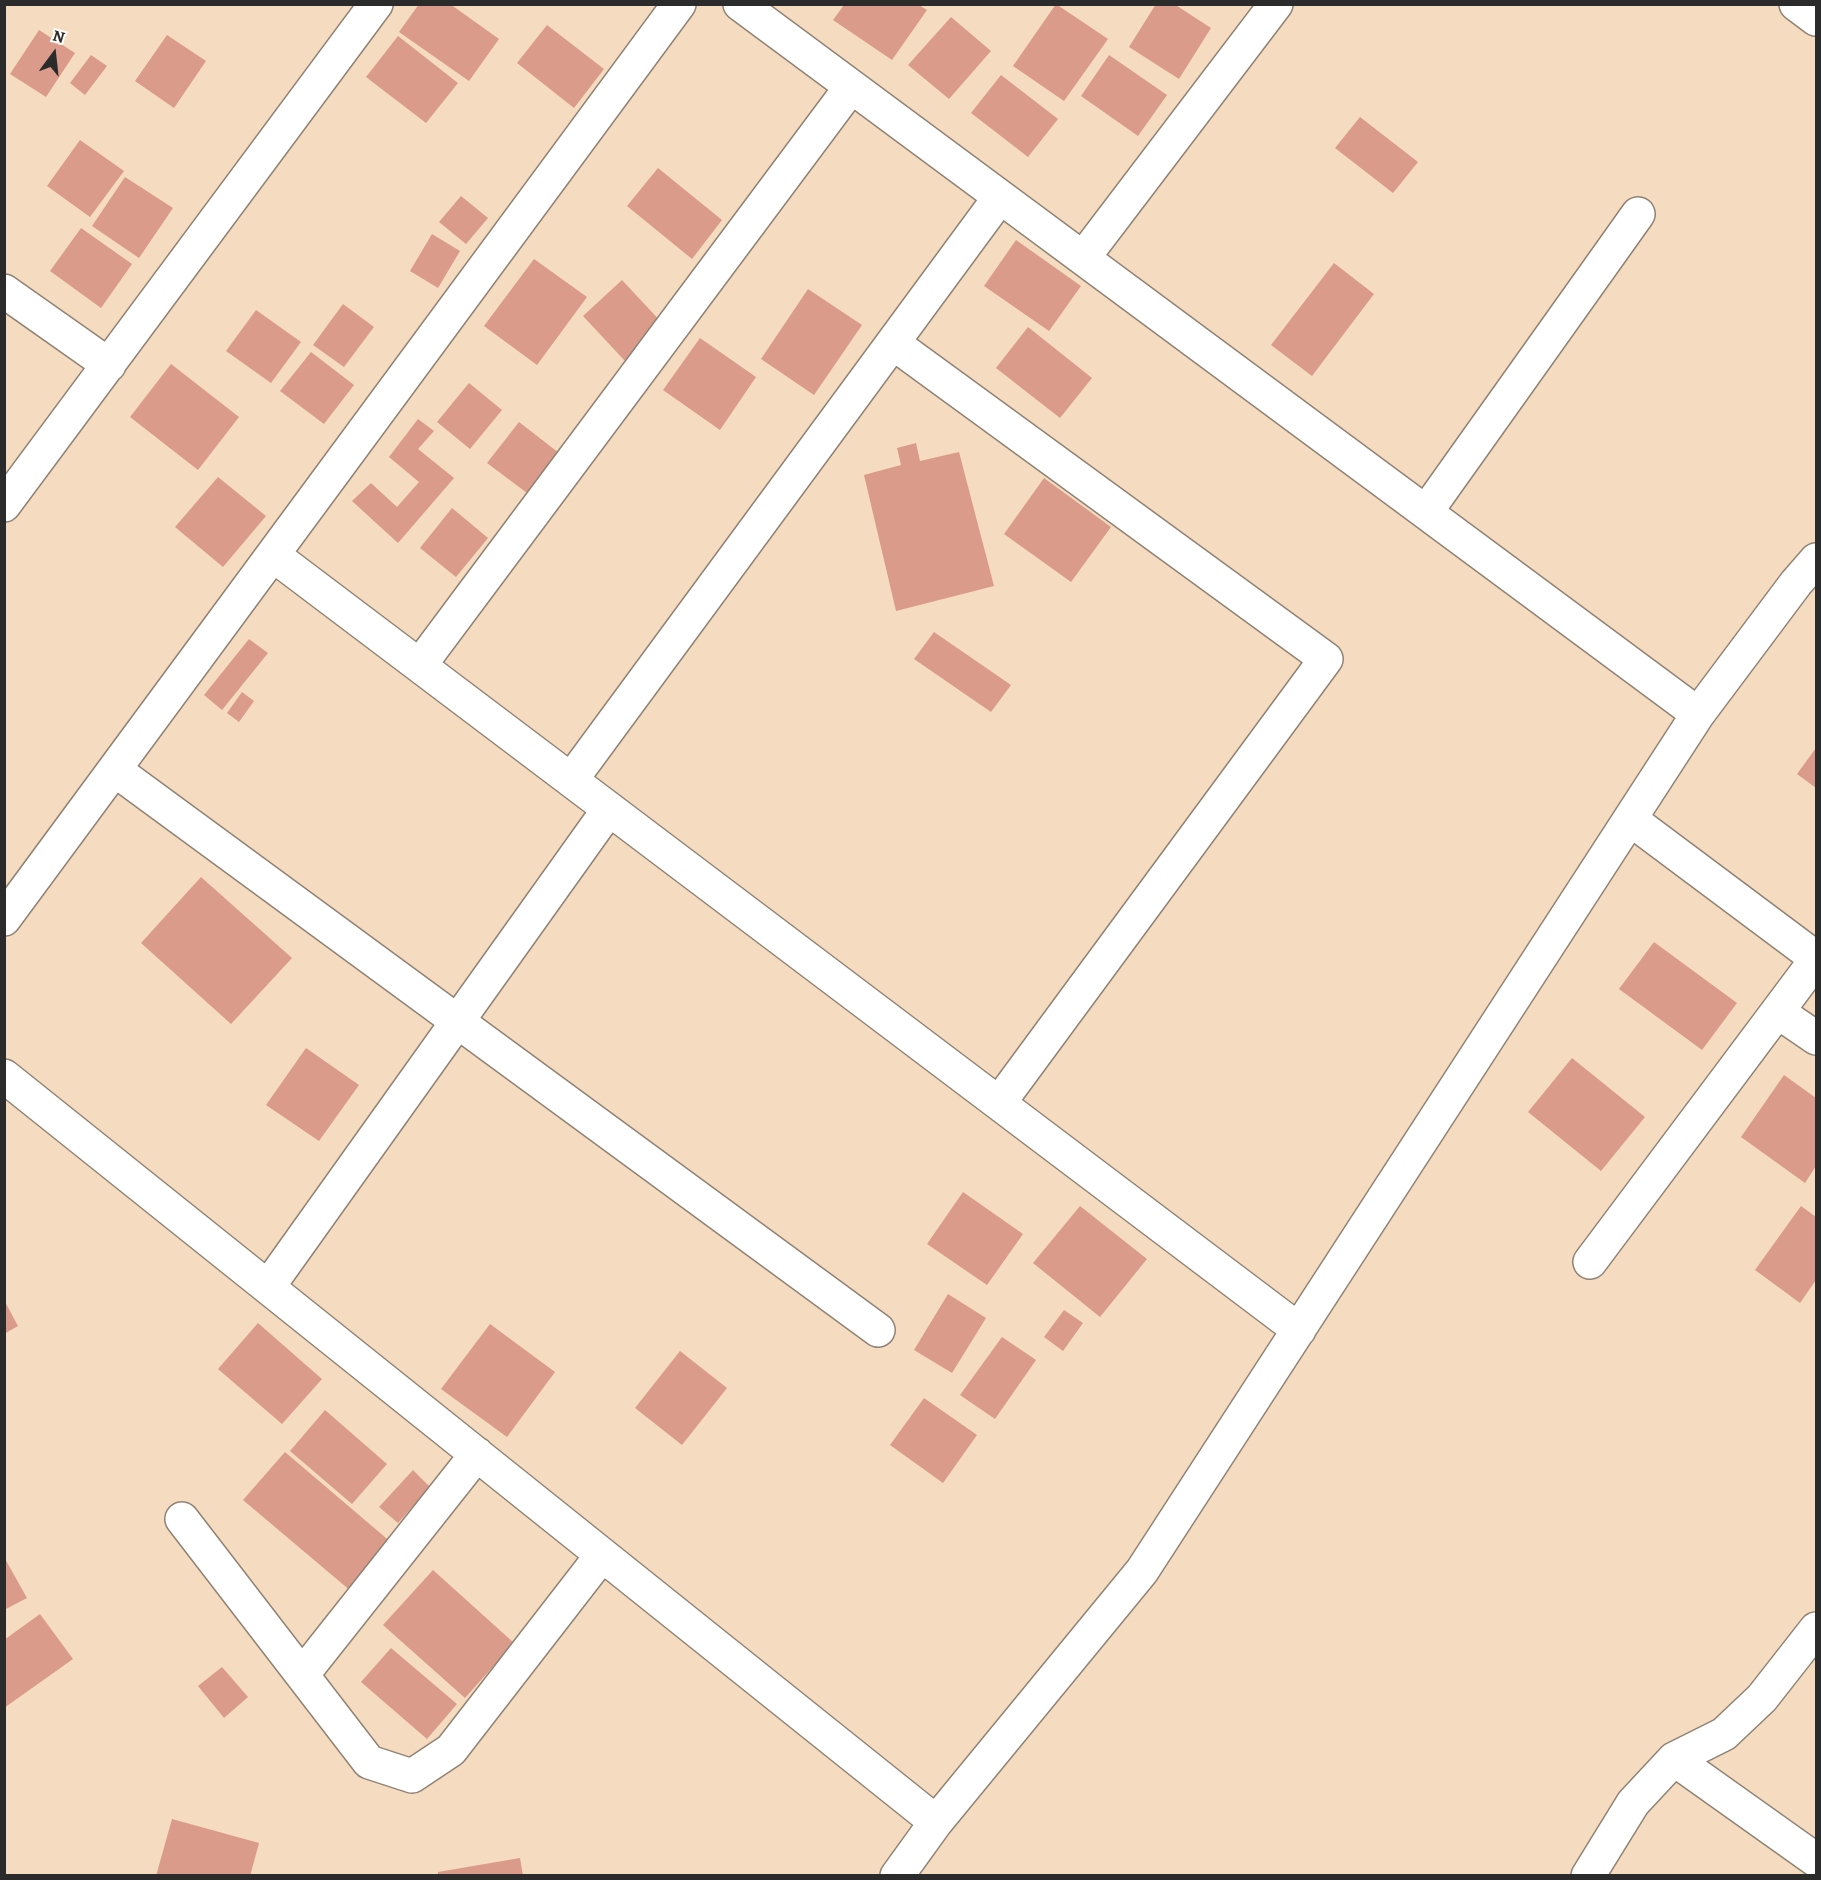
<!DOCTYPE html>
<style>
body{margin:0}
#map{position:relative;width:1821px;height:1880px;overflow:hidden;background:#f5dbbf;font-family:Alegreya,serif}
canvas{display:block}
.frame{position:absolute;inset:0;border:6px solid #2b2b2b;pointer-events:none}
.north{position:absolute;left:24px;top:24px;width:60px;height:60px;-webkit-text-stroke:4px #fdfcf7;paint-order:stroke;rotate:15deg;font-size:16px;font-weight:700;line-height:24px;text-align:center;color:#2b2b2b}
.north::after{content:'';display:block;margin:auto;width:21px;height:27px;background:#2b2b2b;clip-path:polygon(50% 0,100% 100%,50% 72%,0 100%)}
</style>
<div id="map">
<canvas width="1821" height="1880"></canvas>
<div class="frame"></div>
<div class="north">N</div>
</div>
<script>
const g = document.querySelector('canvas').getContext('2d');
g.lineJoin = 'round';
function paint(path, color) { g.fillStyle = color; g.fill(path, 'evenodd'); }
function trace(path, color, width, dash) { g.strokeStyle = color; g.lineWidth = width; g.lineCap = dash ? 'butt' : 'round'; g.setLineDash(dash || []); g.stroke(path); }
paint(new Path2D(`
 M419,4H450L499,39L469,81L399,32Z
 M1056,4L1108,39L1064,101L1013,66Z
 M1156,4H1174L1211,28L1179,79L1129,47Z
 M844,5H919L927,10L892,60L833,20Z
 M951,17L991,51L949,99L908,65Z
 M547,25L604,69L574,108L517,63Z
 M39,30L75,53L46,97L10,74Z
 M167,35L206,61L174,108L135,81Z
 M398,36L458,83L426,123L366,77Z
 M91,55L107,66L85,95L70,83Z
 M1109,55L1167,95L1138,136L1081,96Z
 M1001,75L1058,119L1028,157L971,113Z
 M1360,117L1418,162L1393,193L1335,148Z
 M80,140L124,171L90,217L47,186Z
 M658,168L722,220L692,259L627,206Z
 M125,177L173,208L139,258L92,226Z
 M461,196L488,218L466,244L439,222Z
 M81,228L132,264L101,308L50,271Z
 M432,234L460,251L438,288L410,271Z
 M1016,240L1081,286L1049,331L984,286Z
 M534,259L587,297L537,365L484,326Z
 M1334,263L1374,294L1312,376L1271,345Z
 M622,280L664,325L625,361L583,316Z
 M808,289L862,325L814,395L761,359Z
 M343,304L374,327L344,367L313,345Z
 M256,310L301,342L271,383L226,351Z
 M1028,327L1092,378L1060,418L996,368Z
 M700,338L756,377L720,430L663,390Z
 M311,352L354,385L324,424L280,391Z
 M171,364L239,417L198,470L130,417Z
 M469,383L502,410L470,449L437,422Z
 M418,419L434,431L418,449L454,478L398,543L352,501L371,483L397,507L419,482L389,457Z
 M519,422L559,453L527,493L487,463Z
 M916,443L920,461L959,452L994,586L896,611L864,475L901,465L897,448Z
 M218,477L266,516L223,567L175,527Z
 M1044,478L1111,527L1071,582L1004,534Z
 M452,508L488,538L456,577L420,548Z
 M934,632L1011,685L991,712L914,659Z
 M249,639L268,653L222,710L204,695Z
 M242,692L254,701L239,722L227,713Z
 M1816,748V788L1797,774Z
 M201,877L292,958L231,1024L141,943Z
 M1654,942L1737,1003L1702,1050L1619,989Z
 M306,1048L359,1085L319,1141L266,1105Z
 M1572,1058L1645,1117L1601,1171L1528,1112Z
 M1784,1075L1816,1098V1166L1805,1183L1741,1137Z
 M963,1192L1023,1234L987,1285L927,1244Z
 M1080,1206L1147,1259L1100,1317L1033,1263Z
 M1801,1206L1816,1217V1280L1800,1303L1755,1270Z
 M948,1294L986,1318L952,1373L914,1350Z
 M4,1300L18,1326L4,1334Z
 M1064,1310L1083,1323L1063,1351L1044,1337Z
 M258,1323L322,1379L282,1424L218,1369Z
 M490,1324L555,1372L507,1437L441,1389Z
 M1002,1337L1036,1360L995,1419L960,1395Z
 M680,1351L727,1388L682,1445L635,1408Z
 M924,1398L977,1435L943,1483L890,1445Z
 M325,1410L387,1464L352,1504L290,1451Z
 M285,1452L393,1544L352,1592L243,1500Z
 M413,1470L430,1487L398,1523L379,1507Z
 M4,1557L27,1598L4,1610Z
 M433,1570L514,1643L465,1698L383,1625Z
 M40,1614L73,1659L4,1708V1640Z
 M391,1648L457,1704L427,1739L361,1682Z
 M222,1667L248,1697L224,1718L198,1686Z
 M172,1819L259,1843L250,1876H156Z
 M520,1858L523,1876H438V1872Z`), '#da9b8a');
const minor = new Path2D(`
 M740,4L1698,714
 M1796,4L1816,19
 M1083,258L1276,4
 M4,291L109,365
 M893,343L1326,659L999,1103
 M4,505L376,4
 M1426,512L1638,214
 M273,555L1299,1330
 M420,665L851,87
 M115,770L878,1330
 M571,780L1000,197
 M1630,819L1816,958
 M4,919L679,4
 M1778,1012L1816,1038
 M4,1076L936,1822
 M1590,1262L1816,960
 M268,1287L609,809
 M182,1519L369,1762L412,1776L451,1750L602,1555
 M302,1675L477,1454
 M1674,1759L1816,1860
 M897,1876L936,1822L1142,1571L1698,714L1796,583L1816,560
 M1588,1876L1633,1803L1674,1759L1724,1734L1762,1698L1816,1629`);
trace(minor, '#908375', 36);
trace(minor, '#fff', 33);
</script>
